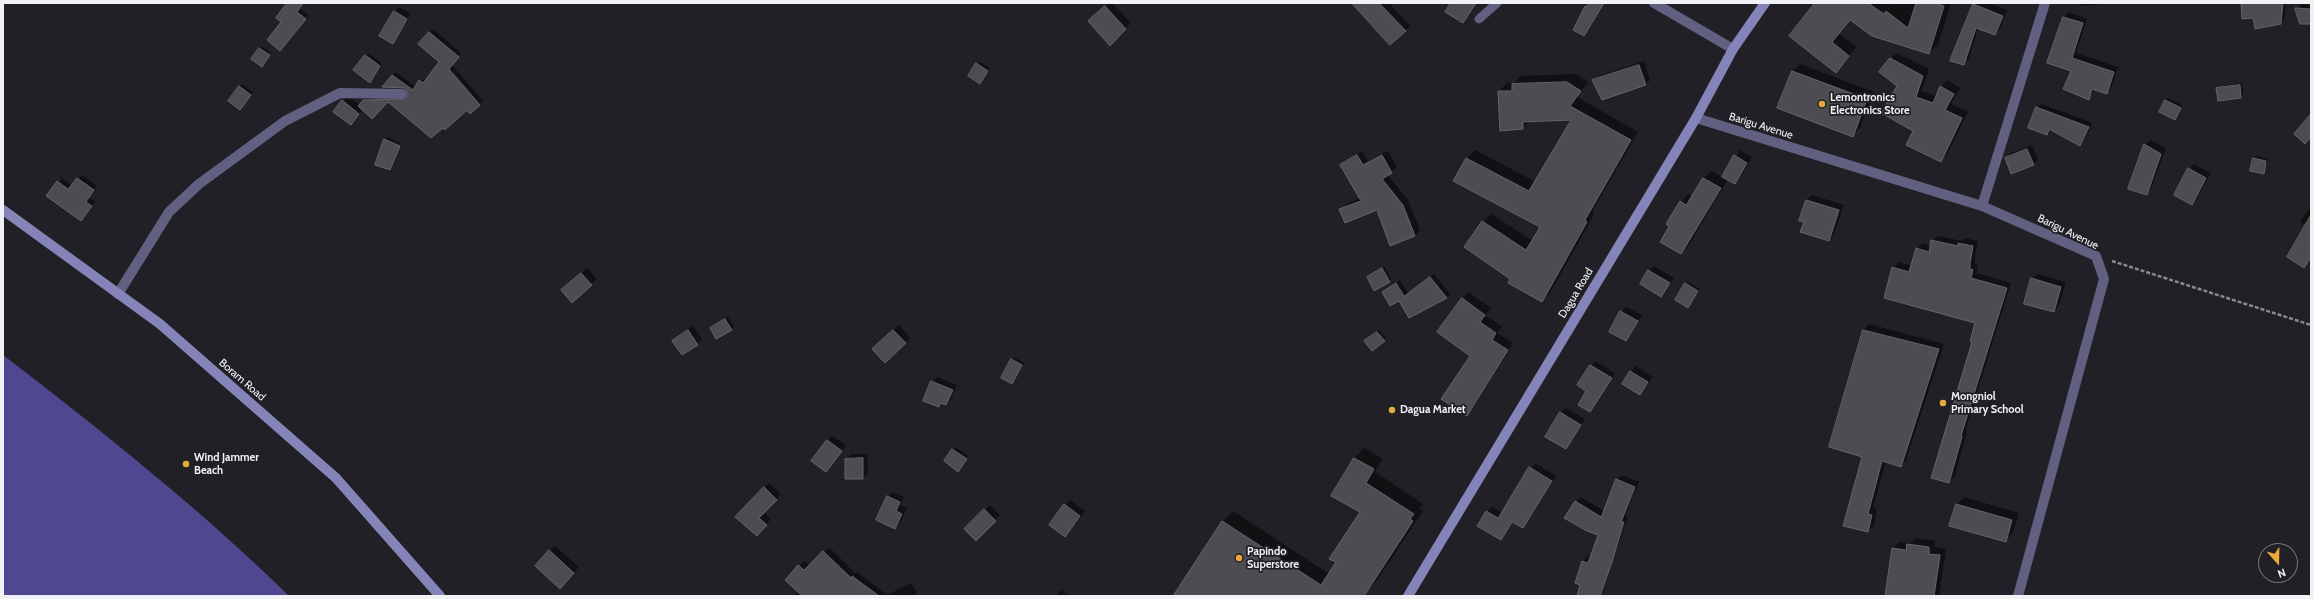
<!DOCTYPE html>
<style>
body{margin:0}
#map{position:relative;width:2314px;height:599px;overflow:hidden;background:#202026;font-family:Cabin,sans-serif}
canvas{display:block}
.frame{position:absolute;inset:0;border:4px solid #f1f2f5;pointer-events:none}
.north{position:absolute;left:2258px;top:543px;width:40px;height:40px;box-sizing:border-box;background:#202026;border:1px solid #747479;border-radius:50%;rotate:160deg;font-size:11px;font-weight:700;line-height:16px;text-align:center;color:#f1f2f5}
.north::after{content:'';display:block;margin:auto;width:14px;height:18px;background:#eca93b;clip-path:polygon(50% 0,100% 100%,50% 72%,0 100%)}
</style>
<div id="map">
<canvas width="2314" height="599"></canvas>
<div class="frame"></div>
<div class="north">N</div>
</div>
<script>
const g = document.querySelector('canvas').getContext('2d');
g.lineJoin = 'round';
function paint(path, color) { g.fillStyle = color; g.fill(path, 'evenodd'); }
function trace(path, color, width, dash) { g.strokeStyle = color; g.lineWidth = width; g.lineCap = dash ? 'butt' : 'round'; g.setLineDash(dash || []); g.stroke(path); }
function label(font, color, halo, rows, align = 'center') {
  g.font = font + ' Cabin,sans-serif'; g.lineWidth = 3.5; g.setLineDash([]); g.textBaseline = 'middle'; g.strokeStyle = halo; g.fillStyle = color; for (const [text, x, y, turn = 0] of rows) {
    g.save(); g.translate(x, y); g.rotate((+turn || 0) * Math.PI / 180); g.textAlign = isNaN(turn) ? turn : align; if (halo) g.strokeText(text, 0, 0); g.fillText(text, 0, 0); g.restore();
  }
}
paint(new Path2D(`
 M3,355C102,431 200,509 289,596H3Z`), '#4f4891');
paint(new Path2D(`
 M288,3H303L299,8L308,15L284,46L283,22Z
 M1109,3H1112L1131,23L1110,44L1094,16Z
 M1353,3H1389L1410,26L1405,31Z
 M1589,3H1605L1583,35L1574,30Z
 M1817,3H1888L1891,5L1893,3H1951L1938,45L1929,53L1851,19L1839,34L1857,47L1835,71Z
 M1976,3H1988L2007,10L2000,29L1995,34L1978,28L1969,59L1963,64Z
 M2080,3H2119L2080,6Z
 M2244,3H2286L2284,20L2281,24L2254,17L2242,5Z
 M2301,4L2311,5V23L2297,9Z
 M400,7L411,14L393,42L394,12Z
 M2069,12L2087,19L2076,53L2118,67L2111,88L2106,92L2095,89L2089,99L2072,70L2048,62L2064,17Z
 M433,29L461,53L452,65L483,101L470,112L467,109L388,101L363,109L351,124L343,101L348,96L360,105L368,97L408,96L410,94L406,87L384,86L396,72L416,87L424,78L427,80L441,62L429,32Z
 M262,46L271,53L264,63L260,48Z
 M368,53L382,63L370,82L366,56Z
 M1897,53L1929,69L1922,91L1937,96L1941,87L1947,80L1960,88L1951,104L1968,112L1947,154L1941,160L1914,130L1890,59Z
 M1644,61L1650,80L1645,85L1593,81L1598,76Z
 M980,62L990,68L982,80L977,64Z
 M1800,64L1874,92L1860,128L1852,136L1792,71Z
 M1576,74L1588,82L1577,97L1638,132L1592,212L1595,213L1550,293L1541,301L1512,279L1483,222L1491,214L1533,241L1541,227L1467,159L1475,150L1536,182L1573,119L1531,120L1523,128L1499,91L1507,83H1514L1521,76Z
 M2242,83L2243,94L2241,97L2219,100L2217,88L2220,86Z
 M242,84L253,92L242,107L229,101Z
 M2168,98L2182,105L2177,116L2166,100Z
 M2041,104L2093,123L2084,140L2080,144L2051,129L2047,134L2037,108Z
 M387,137L401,143L390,169L385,140Z
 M2150,140L2166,148L2151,189L2146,194L2145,145Z
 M2032,145L2038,159L2033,165L2006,158L2011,153Z
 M1740,150L1752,157L1740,178L1735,183L1728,179L1689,245L1681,253L1671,226L1681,202L1688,194L1693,197L1704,178L1712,171L1723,177Z
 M1362,151L1368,161L1388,151L1397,167L1388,175L1408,200L1420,230L1415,236L1377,209H1341L1346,204L1360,198L1341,165Z
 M2256,156L2268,159L2263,173L2254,159Z
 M2194,164L2211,173L2197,198L2192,204L2189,169Z
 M82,175L97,186L89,198L95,202L81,220L47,196L62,178L72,186Z
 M1812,195L1844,205L1834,234L1829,240L1801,220L1807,200Z
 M2311,206V245L2306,226L2300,222Z
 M1938,236L1962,241L1965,238L1978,241L1975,257V264L1978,265L1976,273L2011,283L1965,431H1967L1955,476L1949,482L1976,323L1893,268L1899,262L1912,266L1917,249L1922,243L1931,246L1932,241Z
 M1654,266L1674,278L1661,296L1649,271Z
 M1385,267L1391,279L1389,281L1368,277Z
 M587,268L597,279L572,302L567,285Z
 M1434,274L1450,294L1446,298L1400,300L1383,292L1400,280L1408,293Z
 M2037,274L2066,282L2059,305L2054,311L2032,279Z
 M1688,282L1700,289L1688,306L1686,284Z
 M1468,292L1491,308L1485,316L1502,326L1497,333L1513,343L1473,408L1467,414L1471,356L1462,299Z
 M1626,307L1642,315L1626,340L1621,312Z
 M728,317L734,327L731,329L711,328Z
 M1869,324L1944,344L1906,460L1901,466L1886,461L1873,508L1877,509L1874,525L1868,531L1863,456L1830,447L1864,330Z
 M899,325L910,338L905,343L874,349Z
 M693,326L702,339L697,344L674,341Z
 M1379,330L1386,338L1384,341L1368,339Z
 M1014,357L1024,363L1012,382L1002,377Z
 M1595,361L1615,373L1590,411L1591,366Z
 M1636,366L1653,377L1640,394L1631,372Z
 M937,377L957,385L951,399L946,404L942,402L939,406L932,382Z
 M1566,408L1585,419L1566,448L1560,413Z
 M832,436L846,445L826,471L827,441Z
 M955,447L968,456L960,468L953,450Z
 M1364,448L1383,459L1375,472L1423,504L1419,509L1423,511L1378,579L1363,596H1174L1223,521L1233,511L1329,574L1361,512L1354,458Z
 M851,454H867L868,473L863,478L846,459Z
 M1535,463L1556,476L1528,521L1522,526L1513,521L1501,538L1487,512L1492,507L1502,513Z
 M1622,475L1639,482L1625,516L1628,517L1601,596H1578L1582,584L1576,582L1583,561L1588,556L1591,557L1599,534L1576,502L1581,497L1604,511L1617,480Z
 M769,483L781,494L763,512L771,519L757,534L736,516Z
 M893,492L904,497L900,505L907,508L900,523L895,528L888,497Z
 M1964,497L2019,513L2013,533L2005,541L1956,505Z
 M1070,500L1085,511L1065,536V505Z
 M990,505L1000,515L976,540L965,529Z
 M1915,538L1935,541V547L1946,549L1939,596H1885L1893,548L1899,542L1910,543Z
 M555,546L579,567L565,582L550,551Z
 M829,547L856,574L857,572L887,595L911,583L917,593L914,596H794L798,591L786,580L804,561L810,566Z
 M1061,590L1070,596H1056Z`), '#0007');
const building = new Path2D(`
 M287,3H303L297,12L306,19L280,51L267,40L281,22L276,18Z
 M1352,3H1379L1406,31L1390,45Z
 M1451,3H1476L1463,23L1445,12Z
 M1589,3H1604L1584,36L1573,30L1585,6L1587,7Z
 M1815,3H1868L1884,14L1886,11L1908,28L1916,3H1935L1944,6L1929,54L1872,36L1850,20L1832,42L1849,56L1836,73L1789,36Z
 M2255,3H2283L2281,24L2255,29L2253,18L2242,19L2241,4Z
 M1973,4L2003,16L1995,35L1976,28L1964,65L1950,61Z
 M1105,6L1126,29L1110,46L1088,21Z
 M2295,8L2311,9V24H2300Z
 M394,11L407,19L393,44L379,36Z
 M2063,17L2083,23L2072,58L2114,72L2107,94L2092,89L2089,100L2063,89L2071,71L2047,63Z
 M429,32L459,57L449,69L480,105L470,114L467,110L445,130L443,128L431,138L388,102L372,119L358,106L363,100L405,99L408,94L405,88L382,87L392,75L413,90L419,80L423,83L439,62L418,44Z
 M259,48L270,55L262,67L251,59Z
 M365,55L380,66L370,83L353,70Z
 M1890,58L1923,76L1916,97L1933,103L1940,86L1954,94L1945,110L1962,118L1941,162L1906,145L1913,131L1881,113L1897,86L1879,72Z
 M976,63L988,71L980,84L968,76Z
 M1639,65L1646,85L1602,100L1592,80Z
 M1792,71L1867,99L1853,137L1777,108Z
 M1567,82L1581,91L1570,106L1631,140L1585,220L1587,222L1542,302L1508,283L1510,279L1464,247L1482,221L1526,250L1540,227L1453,181L1466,158L1529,191L1571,120L1523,122V129L1500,131L1498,91H1512V84Z
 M2240,85L2241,98L2218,101L2216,88Z
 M239,86L251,95L240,110L228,101Z
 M342,100L359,114L351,125L333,112Z
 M2165,100L2181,108L2175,120L2159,112Z
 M2036,107L2089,127L2080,146L2049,129L2047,135L2028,128Z
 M2311,114V137L2305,144L2294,134Z
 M384,139L400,146L390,170L375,165Z
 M2144,144L2161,154L2147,195L2128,189Z
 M2027,149L2034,165L2011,174L2005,158Z
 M1357,155L1363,165L1382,155L1392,173L1382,179L1403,205L1415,236L1390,246L1377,210L1345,223L1339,209L1361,201L1340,165Z
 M1734,155L1747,163L1735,184L1722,177Z
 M2253,158L2266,161L2264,174L2250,171Z
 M2188,168L2206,178L2192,205L2174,195Z
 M77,178L94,190L86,202L92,206L81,221L46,196L57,181L68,189Z
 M1703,178L1721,188L1681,254L1660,242L1669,227L1666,224L1680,201L1686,205Z
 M1806,200L1839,210L1829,241L1800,232L1804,222L1799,221Z
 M2311,215V257L2304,268L2287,257Z
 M1931,240L1958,246V243L1973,246L1970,263V269L1973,270L1971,278L2007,288L1961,436L1962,437L1949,483L1931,478L1972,342L1970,341L1975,323L1884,298L1892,267L1909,272L1916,248L1929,252Z
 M1382,268L1390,282L1374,291L1367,277Z
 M1648,270L1670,283L1661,297L1640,284Z
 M581,273L592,285L572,303L561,290Z
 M1430,277L1447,298L1409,318L1399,301L1390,306L1382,292L1396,283L1404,296Z
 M2031,278L2061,287L2054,312L2024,304Z
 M1685,283L1698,291L1688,308L1675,300Z
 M1462,298L1485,315L1480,322L1496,333L1492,340L1508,350L1467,416L1441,399L1470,356L1437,332Z
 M1620,311L1638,321L1626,341L1609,332Z
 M725,319L732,330L716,339L710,328Z
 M688,330L698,345L682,355L672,341Z
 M893,330L906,343L885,363L872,349Z
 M1863,330L1939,349L1901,467L1882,461L1868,514L1872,515L1868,532L1843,526L1862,457L1829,447Z
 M1377,332L1385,341L1372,351L1364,341Z
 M1011,359L1022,365L1012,384L1001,378Z
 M1590,365L1612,378L1590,412L1578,405L1586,391L1577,385Z
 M1630,371L1648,382L1640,395L1622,384Z
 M931,381L953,390L946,405L940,403L939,407L923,401Z
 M1560,412L1581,425L1566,449L1545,437Z
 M827,440L842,451L826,472L811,461Z
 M952,449L967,459L958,472L944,461Z
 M863,458V479H845V459Z
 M1354,458L1374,469L1366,483L1414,514L1410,519L1413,521L1364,596H1173L1222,521L1321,585L1336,562L1329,559L1360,512L1331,496Z
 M1529,467L1552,481L1523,528L1512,522L1501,540L1477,526L1486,511L1498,518Z
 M1616,479L1635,487L1621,522H1624L1612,562L1600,596H1577L1580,585L1575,583L1582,561L1588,563L1598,535L1587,531L1564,518L1575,501L1601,517Z
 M764,487L777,500L759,518L767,525L757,536L735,517Z
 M887,496L900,502L896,511L902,514L895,529L876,520Z
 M1064,504L1080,516L1065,537L1049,525Z
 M1956,504L2012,520L2006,542L1949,526Z
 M984,509L996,521L976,541L964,529Z
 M1907,544L1929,547V554L1940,555L1934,596H1885L1892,548L1906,550Z
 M549,550L574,573L560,589L535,566Z
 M823,551L851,578L852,576L879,596H802L785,580L798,565L804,570Z`);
paint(building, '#4c4c52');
trace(building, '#64646a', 1);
trace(new Path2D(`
 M2112,261L2311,325`), '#89898e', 2.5, [4, 2]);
trace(new Path2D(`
 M1479,19L1497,3`), '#616081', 9);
trace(new Path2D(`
 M1654,3L1733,49
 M1696,118L1982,206L2096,256L2104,279L2018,596
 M1982,206L2045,3
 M118,294L169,212L199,184L285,121L340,93L402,94`), '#616081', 10);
trace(new Path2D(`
 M3,210L160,324L336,478L440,596
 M1408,596L1696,118L1733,49L1765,3`), '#8584b9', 10);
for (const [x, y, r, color] of [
 [1822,104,4,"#eca93b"],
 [1943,403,4,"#eca93b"],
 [1392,410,4,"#eca93b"],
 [186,464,4,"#eca93b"],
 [1239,558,4,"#eca93b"]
]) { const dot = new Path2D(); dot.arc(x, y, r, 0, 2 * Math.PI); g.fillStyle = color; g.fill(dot); trace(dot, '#202026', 1.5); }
label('bold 11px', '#f1f2f5', '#202026', [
 ["Lemontronics",1830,98],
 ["Electronics Store",1830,111],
 ["Mongniol",1951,397],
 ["Primary School",1951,410],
 ["Dagua Market",1400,410],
 ["Wind Jammer",194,458],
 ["Beach",194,471],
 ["Papindo",1247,552],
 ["Superstore",1247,565]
], 'left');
label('11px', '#f1f2f5', '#202026', [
 ["Barigu Avenue",1761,126,17],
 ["Barigu Avenue",2068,232,26],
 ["Dagua Road",1576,293,-59],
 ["Boram Road",242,380,41]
]);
</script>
